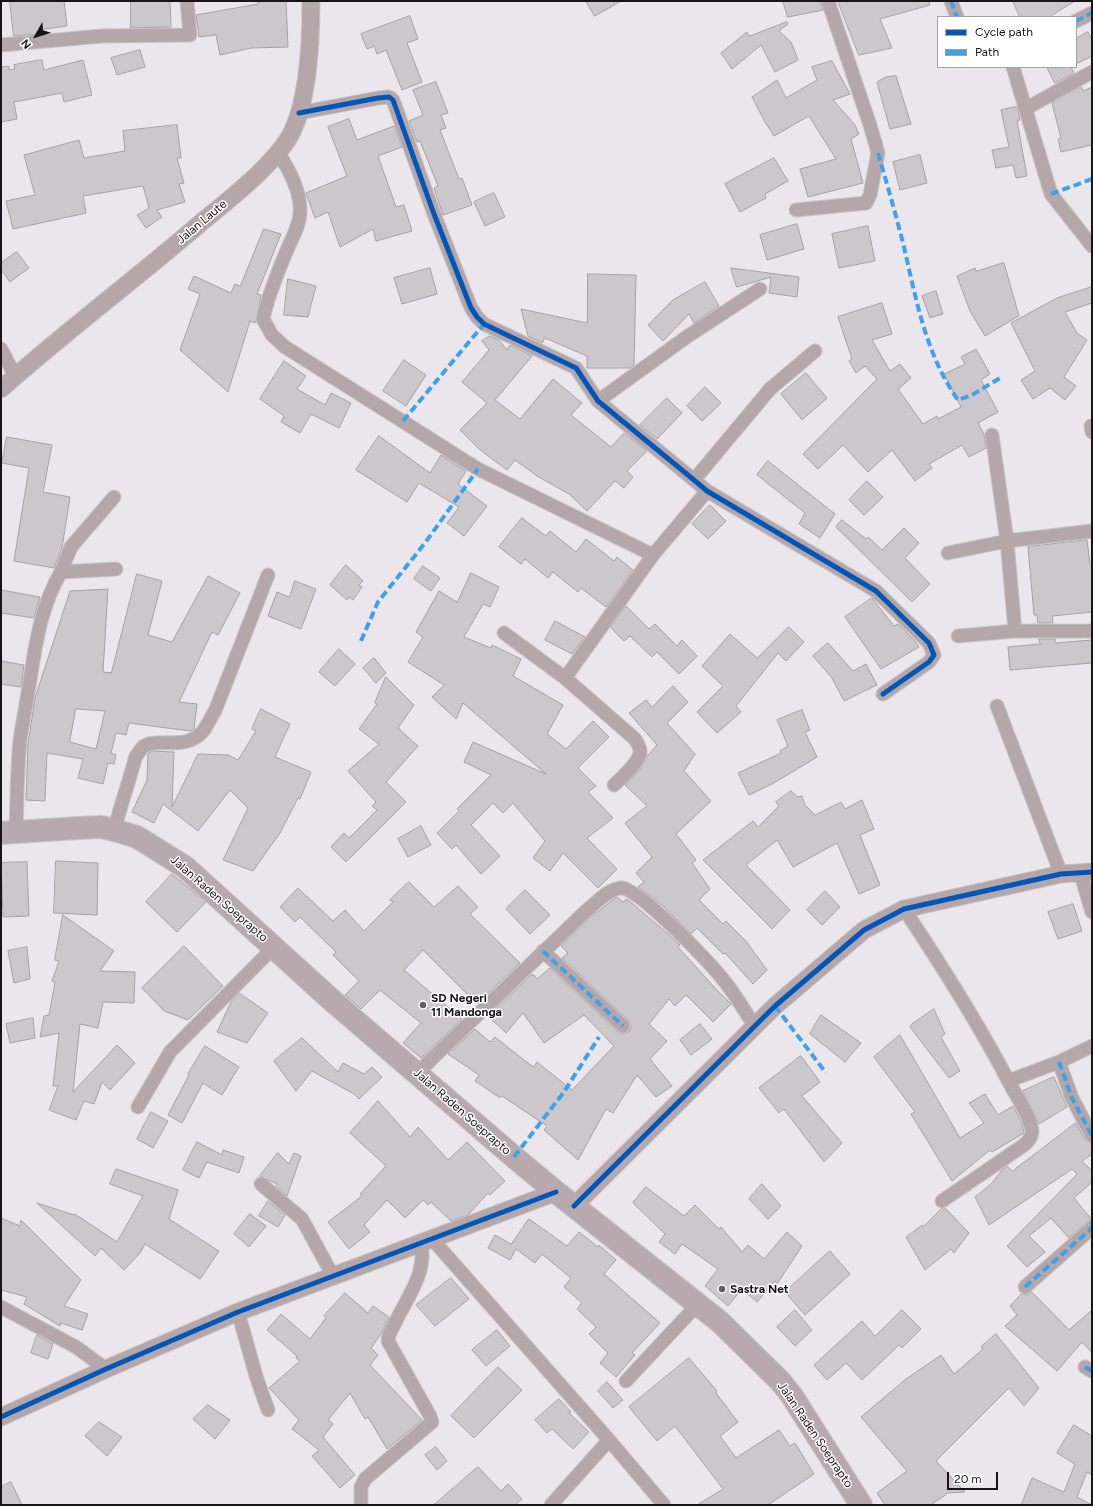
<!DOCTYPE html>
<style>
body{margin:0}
#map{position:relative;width:1093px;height:1506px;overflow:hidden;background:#ebe6eb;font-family:Figtree,sans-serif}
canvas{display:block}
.frame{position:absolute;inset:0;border:2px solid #181418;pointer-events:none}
.legend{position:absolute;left:937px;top:16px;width:140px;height:52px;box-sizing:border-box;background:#fff;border:1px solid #a3a1a3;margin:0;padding:5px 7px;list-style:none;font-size:12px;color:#181418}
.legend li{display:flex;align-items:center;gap:8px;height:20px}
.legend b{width:20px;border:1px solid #a3a1a3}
.north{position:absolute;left:16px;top:16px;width:40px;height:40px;-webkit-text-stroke:3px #fff;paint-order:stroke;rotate:231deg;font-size:11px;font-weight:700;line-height:16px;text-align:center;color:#181418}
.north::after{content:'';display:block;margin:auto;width:14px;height:18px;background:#181418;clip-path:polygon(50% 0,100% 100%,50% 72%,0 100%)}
.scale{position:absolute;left:947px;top:1472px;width:51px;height:18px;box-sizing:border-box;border:2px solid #181418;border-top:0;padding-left:5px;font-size:12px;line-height:14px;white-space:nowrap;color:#181418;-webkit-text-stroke:3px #fff;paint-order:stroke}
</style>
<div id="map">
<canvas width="1093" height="1506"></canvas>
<div class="frame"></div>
<ul class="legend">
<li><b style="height:5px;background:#0057b8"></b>Cycle path</li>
<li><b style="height:5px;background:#3da2ea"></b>Path</li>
</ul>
<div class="north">N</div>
<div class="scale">20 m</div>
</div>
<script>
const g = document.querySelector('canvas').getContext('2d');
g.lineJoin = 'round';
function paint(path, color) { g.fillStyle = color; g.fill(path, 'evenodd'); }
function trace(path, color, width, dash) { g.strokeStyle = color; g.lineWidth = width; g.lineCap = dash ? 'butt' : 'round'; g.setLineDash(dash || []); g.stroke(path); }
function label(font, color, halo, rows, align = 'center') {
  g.font = font + ' Figtree,sans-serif'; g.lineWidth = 3; g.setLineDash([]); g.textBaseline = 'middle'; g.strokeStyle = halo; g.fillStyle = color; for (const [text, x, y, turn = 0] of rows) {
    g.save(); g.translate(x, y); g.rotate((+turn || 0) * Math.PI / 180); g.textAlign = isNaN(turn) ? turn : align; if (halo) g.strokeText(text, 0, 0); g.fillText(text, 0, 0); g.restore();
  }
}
const building = new Path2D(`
 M10,1H64L67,26L39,30V34L14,36Z
 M131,1H170L171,27L131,28Z
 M258,1H286L288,47L251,48L220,55L216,35L199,37L196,15L258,4Z
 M586,1H621L595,16Z
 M783,1H820L823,10L788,17Z
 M838,1H929L930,5L880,19L892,48L859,55Z
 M1013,1H1075L1049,17H1020Z
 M410,16L418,39L407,43L422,82L402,90L386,50L377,54L374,46L367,49L361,34Z
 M787,22L788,24L779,31L791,42L798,60L775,72L761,45L732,69L721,53L747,32L749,36Z
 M1088,32L1092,40V56L1076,64V39Z
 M140,50L145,67L117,75L111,58Z
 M42,60L44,70L83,60L92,95L64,102L62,93L14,102L17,119L1,122V67L9,66V70L15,69L14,65Z
 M832,61L850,94L833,100L855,125L859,134L851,139L863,183L808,197L800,169L836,159L809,116L774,136L765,122L752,97L777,80L786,98L817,80L812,67Z
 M1047,67H1071L1074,73L1055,83Z
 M896,76L911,124L890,129L877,82L886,77Z
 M436,82L448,113L441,115L446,128L440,130L459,179L462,178L472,205L443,215L434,188L438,186L420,141L417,142L409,121L423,115L413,90Z
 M1081,87L1083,91L1092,87V145L1061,152L1058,139L1061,138L1052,103Z
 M1017,107L1020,120L1017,121L1027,176L1016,178L1013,165L996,168L992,150L1009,147L1001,110Z
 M349,119L357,140L394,126L402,147L378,156L396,207L404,205L412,231L376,241L373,229L340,247L328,212L315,218L306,193L347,176L328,127Z
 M177,125L181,158H177L184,183L179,184L185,202L157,210L162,217L146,228L137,215L149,208L143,186L83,196L86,213L13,229L6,201L35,195L24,155L79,140L84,158L125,151L123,131Z
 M920,155L927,183L900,190L893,162Z
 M774,158L788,181L765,194L766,198L740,212L725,184Z
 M494,193L505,217L485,226L474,202Z
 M797,224L804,249L767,260L760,235Z
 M868,226L875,261L839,268L832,234Z
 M264,229L281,234L257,294L261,295L256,321L255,323L250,321L228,392L180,350L200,294L188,289L194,276L231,293L235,284L240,286Z
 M17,252L29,268L10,282L1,270V263Z
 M1004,263L1019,316L985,336L970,311L957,276L975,268L976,271Z
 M430,268L437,294L402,304L394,278Z
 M731,268L799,277L797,297L769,293L771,277L737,287Z
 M588,274L636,275L634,365L630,368H587V356L545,338L542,343L528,336L521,309L587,323Z
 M288,279L316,286L308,317L284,315Z
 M705,282L719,306L694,323L689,314L663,341L648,325L673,300Z
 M1092,287V303L1065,312L1077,333L1087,340L1064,377L1076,386L1065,400L1050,388L1033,399L1021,380L1035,371L1011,323L1057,298Z
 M936,291L943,314L930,318L922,296Z
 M882,303L892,334L872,340L890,371L900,364L911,378L898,389L923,424L937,416L938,419L961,407L944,374L965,364L961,357L976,349L990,374L981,380L998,412L978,423L984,434L986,448L969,457L962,445L929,464L932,468L915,481L892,450L868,472L843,445L818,469L803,454L877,379L865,366L856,373L849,361L852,359L838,317Z
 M490,336L499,340L507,350L510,345L532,356L495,400L520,419L553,379L582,403L571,415L611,447L624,433L647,451L627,471L633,477L624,488L615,481L587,511L569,494L537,476L515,460L507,470L479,449L460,430L487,403L462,382L489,350L482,341Z
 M404,360L426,375L406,406L383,391Z
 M284,361L306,376L297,389L325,405L331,393L351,403L339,428L311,414L300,433L281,422L284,416L260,399Z
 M806,373L827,398L802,420L781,394Z
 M705,387L721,403L702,421L687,406Z
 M667,398L682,413L657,439L640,425Z
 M379,436L430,473L441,455L466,471L458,484L487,506L464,536L447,523L459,507L419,483L407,502L356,470Z
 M7,437L52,445L43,492L70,497L62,548L54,568L14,561L29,468L2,463Z
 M768,461L835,514L820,538L799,524L805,513L757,475Z
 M867,481L883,497L864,515L849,500Z
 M710,505L726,521L708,539L692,524Z
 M522,518L546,536L550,531L576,552L586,539L614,561L617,557L633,570L606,607L581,588L578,592L553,572L548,578L525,559L521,564L499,547Z
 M842,520L866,539L868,537L882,550L904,528L919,543L905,558L930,584L912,602L836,527Z
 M1087,540L1090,564H1092V612L1052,616L1053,623H1038L1037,615H1034L1028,547Z
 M346,565L363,581L359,585L362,587L353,600L349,597L347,600L330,585Z
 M423,566L440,578L431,591L414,579Z
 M471,573L499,587L490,607L483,604L464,637L491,648L492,645L521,659L513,676L563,705L547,734L566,749L593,721L609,737L578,768L596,786L588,792L613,818L587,838L617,869L598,888L563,853L550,871L533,858L545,841L513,803L503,813L493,803L471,825L500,856L481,874L456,845L452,849L437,833L459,811L457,809L491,775L464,762L473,742L546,774L463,703L456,719L432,697L444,685L408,662L423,637L416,632L439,591L457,602Z
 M137,574L162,581L148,635L172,642L208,576L240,593L218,635L212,632L179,702L197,704L194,729L190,731L129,723L126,735L116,733L111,753L116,755L114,764L108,763L103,784L78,778L83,759L47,753L45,801L26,800L28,744L35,698L70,591L108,589L103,672L111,673ZM76,709L105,711L96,749L70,742Z
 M295,581L316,589L301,629L268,616L277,592L289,597Z
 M1,590L40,597L34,618L1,613Z
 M872,598L894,626L898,624L915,641L919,647L881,669L845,617Z
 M626,606L649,629L655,624L677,646L682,640L697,656L679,674L657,652L652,657L630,636L624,641L611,628Z
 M555,621L585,637L572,654L545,640Z
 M789,627L804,642L786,661L778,653L736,706L741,712L717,733L697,712L723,686L702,666L730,634L757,658Z
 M1039,639H1055V643L1092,640V663L1010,670L1008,647L1040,644Z
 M828,643L853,671L866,664L877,685L844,701L832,678L813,656Z
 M339,649L355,664L335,686L319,672Z
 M374,658L386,673L376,683L363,668Z
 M1,661L24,665L21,687L1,684Z
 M386,677L414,705L398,728L418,746L386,782L406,802L346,862L331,847L344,833L349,838L377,810L372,806L376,802L348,771L379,744L359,729L377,704L375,703Z
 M673,686L688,702L667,723L695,754L684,771L711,801L676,834L696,860L692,863L710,889L699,900L723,924L726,921L746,941L767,970L753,984L725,953L723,954L697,928L691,934L663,906L638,887L644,882L636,873L652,857L625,823L647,806L625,785L639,771L648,755L657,745L629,713L646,700L652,707Z
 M261,709L290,724L275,757L311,772L300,799L298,798L280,833L253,871L223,860L248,808L230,790L198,831L163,804L154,823L132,812L147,780L148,753L152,751L174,752L172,807L198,754L228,755L238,760L256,731L252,729Z
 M802,710L810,730L805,732L817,757L774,783L749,795L738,773L781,753L780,751L788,746L777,720Z
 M791,791L798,797L802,796L805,805L815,815L841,802L845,809L862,800L874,829L860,835L880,885L859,894L837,843L793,867L777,840L746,865L790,910L772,929L703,860L753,821L758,827L779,806L776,802Z
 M421,826L431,845L408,857L398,839Z
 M56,861L98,863L97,915L54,913Z
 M27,862L29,916L3,917L1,863Z
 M172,874L206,902L177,932L146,902Z
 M409,882L434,907L458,886L478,907L470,914L520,963L477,1004L423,950L404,970L462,1019L421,1058L403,1043L421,1023L380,990L361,1009L345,995L359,981L333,955L336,952L300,917L295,922L280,907L298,888L333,921L345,910L364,931L393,902L390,900Z
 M525,890L550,915L530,934L506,909Z
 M825,891L840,907L822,925L807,910Z
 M617,897L623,902L627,899L667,933L680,945L678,947L716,989L731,1004L713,1022L686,995L675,1006L669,999L649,1024L667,1041L650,1059L672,1086L656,1097L637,1075L613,1113L606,1109L578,1160L544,1130L547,1126L502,1096L500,1098L475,1081L479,1075L448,1054L475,1029L490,1042L495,1037L533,1067L537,1062L572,1090L614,1046L584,1015L544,1043L523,1013L506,1033L488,1016L531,975H534L537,979L550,968L618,1032L622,1034L629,1032L631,1027L628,1020L562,958L568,953L561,946L591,917Z
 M1073,904L1082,931L1058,939L1048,912Z
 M63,915L114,951L100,971L135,972L134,1003L103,1002L98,1028L80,1024L73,1092L117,1045L135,1063L110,1090L102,1082L94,1104L84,1101L76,1120L49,1110L58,1086H53L59,1033L40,1037L44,1016L49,1015L55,982L52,981L59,961L55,960Z
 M184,946L223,986L188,1020L164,1011L142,988Z
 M27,947L30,979L14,983L8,951Z
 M239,993L268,1013L247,1043L217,1032L231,1002Z
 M934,1009L945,1034L941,1037L960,1071L949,1078L910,1027L912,1024Z
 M821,1015L861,1043L845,1062L810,1034Z
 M33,1018L35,1038L10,1043L6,1024Z
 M700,1024L712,1039L691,1055L680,1040Z
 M900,1035L960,1138L984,1123L969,1103L985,1094L998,1115L1013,1106L1022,1123L1024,1133L992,1152L990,1150L952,1181L911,1114L915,1112L874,1057Z
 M302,1038L338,1072L343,1063L364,1074L372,1067L382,1077L359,1099L354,1094L312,1071L296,1091L274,1061Z
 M205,1046L239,1067L222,1095L203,1083L182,1123L168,1115L189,1075L188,1074Z
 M801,1056L820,1082L802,1096L842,1143L824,1162L784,1109L779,1113L759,1088Z
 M1054,1077L1067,1107L1039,1124L1023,1091Z
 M378,1101L410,1137L418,1127L448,1160L467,1142L505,1181L490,1195L488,1193L468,1215L451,1221L431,1202L428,1205L423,1200L405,1218L387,1200L364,1225L370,1232L349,1249L328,1222L362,1196L360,1194L386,1166L350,1133Z
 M151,1112L168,1121L153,1148L137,1139Z
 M1076,1123L1085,1140L1092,1144V1154L1082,1161L1092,1171V1182L1074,1198L1092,1220L1087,1222L1069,1238L1051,1218L1029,1236L1045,1252L1027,1267L1007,1246L1077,1174L1072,1169L989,1225L975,1197L992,1183L1002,1170L1007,1166L1012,1171Z
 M197,1142L222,1155L223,1150L244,1157L239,1173L207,1162L199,1178L183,1170Z
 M278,1153L289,1164L294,1153L301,1156L287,1196L276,1186L277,1184L260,1176Z
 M116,1169L178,1190L169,1219L219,1251L200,1279L145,1244L140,1253L124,1270L101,1248L95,1256L37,1203L74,1215L75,1214L117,1242L143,1196L110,1184Z
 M762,1184L781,1206L768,1219L749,1199Z
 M646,1187L684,1216L695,1205L719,1229L721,1227L742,1252L748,1245L764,1259L787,1232L802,1246L777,1284L775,1281L757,1302L742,1289L728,1306L705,1286L718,1269L682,1244L675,1254L659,1242L665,1234L633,1203Z
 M268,1201L285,1215L278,1227L259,1216Z
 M945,1208L969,1233L954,1253L951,1249L925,1270L906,1237L922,1225L923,1227L941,1209Z
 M250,1214L266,1226L249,1247L234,1234Z
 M1,1218L20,1226L21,1220L81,1280L64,1306L88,1314L82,1330L61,1323L60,1326L24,1304L27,1297L1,1290Z
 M529,1219L567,1246L579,1232L598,1247L599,1245L616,1260L604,1274L660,1323L632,1353L635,1355L616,1377L600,1363L608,1353L589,1334L596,1327L577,1309L582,1303L564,1287L571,1278L542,1254L535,1263L516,1249L510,1260L488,1248L495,1235L511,1244Z
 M830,1251L850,1274L805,1315L785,1292Z
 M451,1278L469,1299L435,1326L416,1305Z
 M1032,1292L1069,1330L1092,1310V1353L1082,1342L1057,1371L1005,1326L1017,1315L1010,1306L1021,1294L1027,1295Z
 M345,1293L368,1313L373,1306L389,1317L381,1334L371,1348L378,1355L370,1365L422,1420L387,1449L368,1417L365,1419L350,1393L328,1420L333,1424L323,1437L355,1475L340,1488L312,1456L319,1450L292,1429L299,1420L269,1388L300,1361L296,1358L297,1356L267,1330L281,1314L310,1339L326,1318L324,1316Z
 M795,1310L812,1330L795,1346L777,1327Z
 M902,1310L921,1329L902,1348L899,1345L862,1380L846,1363L827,1380L814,1365L862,1321L875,1336Z
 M497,1330L510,1346L486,1366L472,1350Z
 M996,1334L1039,1388L1024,1406L1009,1388L936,1461L965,1492L948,1493L931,1505H885L877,1493L907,1471L861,1417L906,1379L941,1355L954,1374L983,1349L981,1347Z
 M37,1335L53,1344L48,1359L31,1353Z
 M689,1358L717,1391L716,1393L738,1422L720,1436L736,1458L779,1430L790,1446L795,1443L814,1474L768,1505H697L723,1489L675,1426L657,1441L629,1407Z
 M498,1367L522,1390L474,1438L451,1416Z
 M607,1382L623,1400L613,1408L598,1391Z
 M559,1399L571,1412L569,1413L589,1432L573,1449L552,1429L547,1433L535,1420Z
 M208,1405L230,1420L215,1439L193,1419Z
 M99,1422L122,1437L107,1456L85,1436Z
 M1074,1425L1092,1436V1475L1087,1472L1077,1497L1092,1505H1021L1032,1478L1064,1492L1075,1464L1057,1453Z
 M436,1447L447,1461L437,1470L425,1455Z
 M478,1467L501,1491L508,1484L522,1499L515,1505H434Z
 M11,1482L22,1505H1V1487Z`);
paint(building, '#cbc7cb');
trace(building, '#a5a1a5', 1);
const minor = new Path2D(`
 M951,1L957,17
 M1076,21L1092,13
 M1,45L102,36L190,35L187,1
 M1013,67L1051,194L1092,246
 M1025,109L1092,72
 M299,113L378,98L389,97L393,100L434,214L471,308L477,317L484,324L576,368L598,401L694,480L707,491L876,591L929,643L934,655L929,662L883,694
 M278,152C289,170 301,191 300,212C300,225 292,238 287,250C278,272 268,295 263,319L272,335L285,347L478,469L653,555L707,491
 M796,210L866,203L870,195L878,153L870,125L828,1
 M1,349L15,376
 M598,401L688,336L760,289
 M1091,426L1092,432
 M694,480L770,389L815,351
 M1092,531L1007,541L1015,631H1092
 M948,553L1007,541L992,435
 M61,572L71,547L114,497
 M504,633L565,678L635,739C637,743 641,748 640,753C637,765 622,777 614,785
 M958,636L1015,631
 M565,678L653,555
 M997,706L1061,874
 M114,830L136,756C139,753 141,748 144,746C160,737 186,752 204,730C208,724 211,717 215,711L268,575
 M16,832C17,801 17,771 20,740C23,720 27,700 30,680C36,642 41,606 61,572L116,569
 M1080,872L1092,912
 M904,909C942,966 979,1024 1011,1086C1018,1099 1031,1117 1032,1132C1032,1138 1028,1141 1024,1145L942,1201
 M543,951L623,1026
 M1059,1062L1072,1098L1092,1136
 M417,1073L586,911C595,904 610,887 622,888C639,889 708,961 721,977C734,992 744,1010 755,1027
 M1008,1081L1059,1062L1092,1046
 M138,1107L170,1052L274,947
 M261,1184L302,1219L333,1276
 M433,1240L609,1440L551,1505
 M1025,1287L1092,1228
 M1,1307L76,1347L106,1369
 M238,1312L256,1376L268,1410
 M1085,1367L1092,1371
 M626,1381L698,1304
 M609,1440L664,1505
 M361,1505V1487L365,1479L432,1422L430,1416L388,1341C388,1334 393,1327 396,1321C408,1296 427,1273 421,1243`);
const tertiary = new Path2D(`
 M1,389C66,331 137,278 203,221C230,199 277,162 292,132C309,97 311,39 311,1
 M574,1206L775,1006L864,930L904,909L1061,874L1092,872
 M1,1417L106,1369L238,1312L556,1192`);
const trunk = new Path2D(`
 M1,833L78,828L101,827L114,830L137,837L185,867L336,1004L514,1157L556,1192L720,1322L780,1381L792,1396L861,1505`);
trace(minor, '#c8c5c8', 15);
trace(tertiary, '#c8c5c8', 19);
trace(trunk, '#c8c5c8', 24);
trace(minor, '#b5a6aa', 13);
trace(tertiary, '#b5a6aa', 17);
trace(trunk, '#b7a9ae', 22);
trace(new Path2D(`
 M951,1L957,17
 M1076,21L1092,13
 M878,153C887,184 896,215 904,247C916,299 926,355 958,400L972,395L1000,378
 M1051,194L1092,179
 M403,421L484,324
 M361,641L378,602L425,543L478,469
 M543,951L623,1026
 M775,1006L826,1073
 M1059,1062L1072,1098L1092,1136
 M514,1157L564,1092L599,1037
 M1025,1287L1092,1228
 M1085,1367L1092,1371`), '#3da2ea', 4, [8, 4]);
trace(new Path2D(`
 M299,113L378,98L389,97L393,100L434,214L471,308L477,317L484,324L576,368L598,401L694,480L707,491L876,591L929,643L934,655L929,662L883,694
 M574,1206L775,1006L864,930L904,909L1061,874L1092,872
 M1,1417L106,1369L238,1312L556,1192`), '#0057b8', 5);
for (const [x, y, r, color] of [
 [423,1005,4,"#625e62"],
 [722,1289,4,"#625e62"]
]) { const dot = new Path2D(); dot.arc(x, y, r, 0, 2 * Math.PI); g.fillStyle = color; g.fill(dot); trace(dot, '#fff', 1.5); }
label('12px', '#181418', '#fff', [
 ["Jalan Laute",202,222,-40],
 ["Jalan Raden Soeprapto",219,899,41],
 ["Jalan Raden Soeprapto",462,1112,41],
 ["Jalan Raden Soeprapto",815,1435,56]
]);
label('bold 12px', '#181418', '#fff', [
 ["SD Negeri",431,998],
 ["11 Mandonga",431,1012],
 ["Sastra Net",730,1289]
], 'left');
</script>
